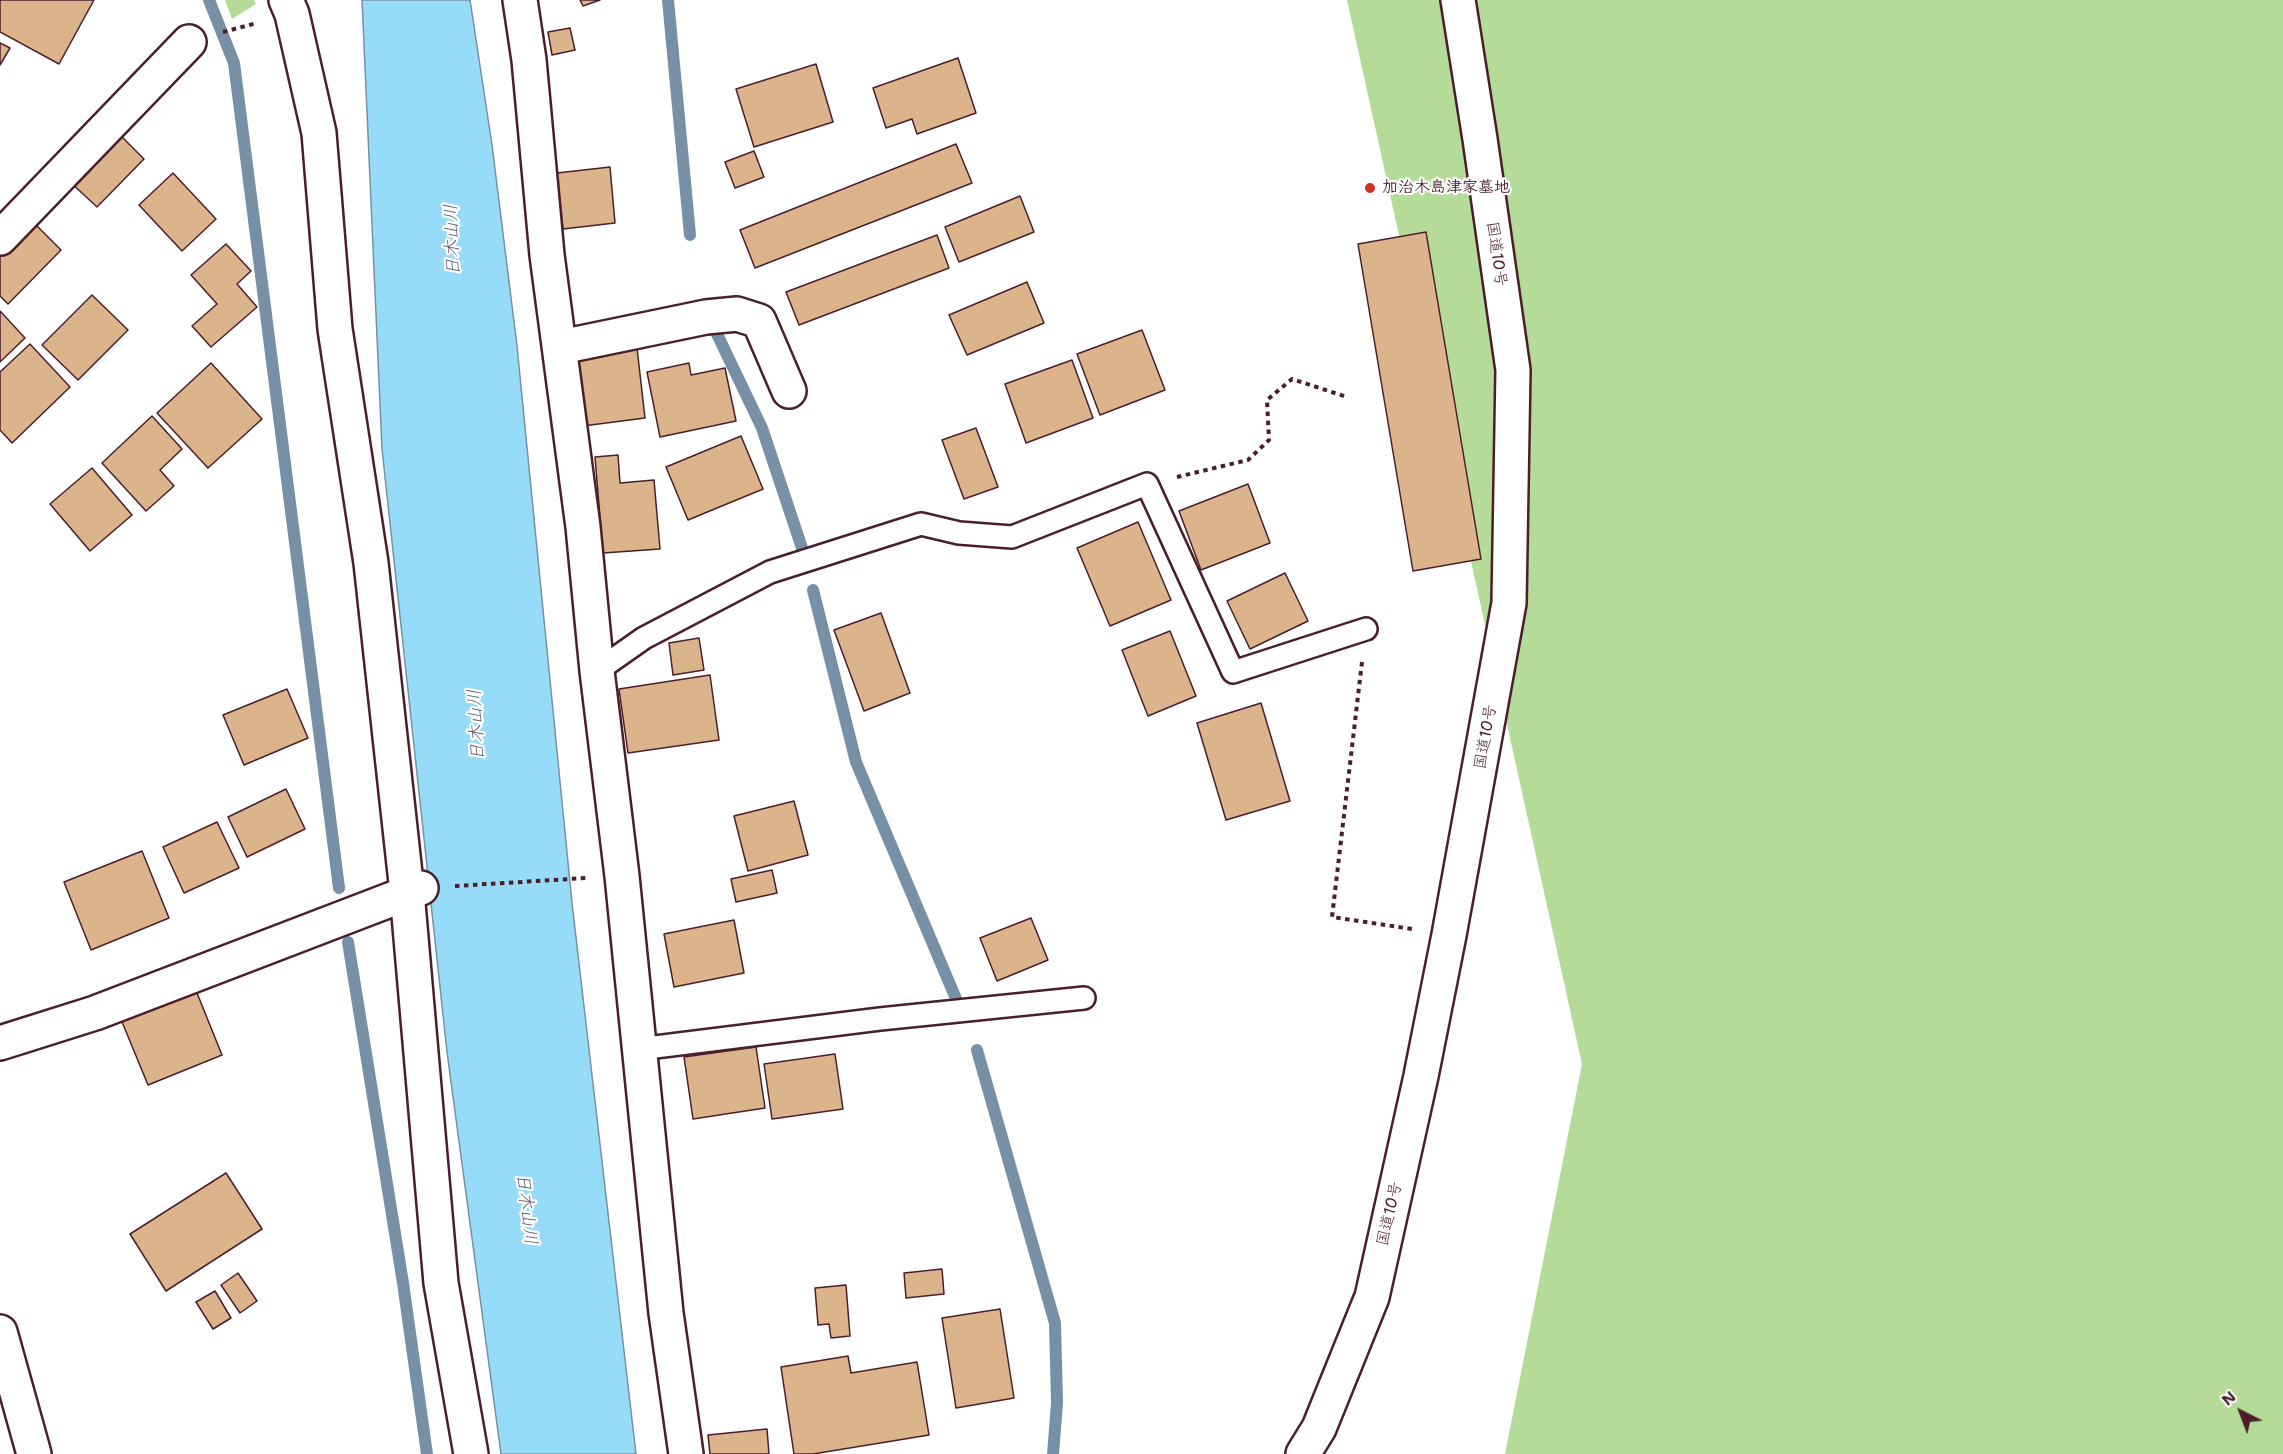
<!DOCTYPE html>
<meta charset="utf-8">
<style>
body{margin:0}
#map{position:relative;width:2283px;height:1454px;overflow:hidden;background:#fff;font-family:"Shantell Sans",sans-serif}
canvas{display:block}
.north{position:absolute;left:2211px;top:1382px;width:60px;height:60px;-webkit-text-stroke:4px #fff;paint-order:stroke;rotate:318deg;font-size:16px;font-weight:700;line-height:24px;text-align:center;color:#4a1f2b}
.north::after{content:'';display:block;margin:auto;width:21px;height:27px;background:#4a1f2b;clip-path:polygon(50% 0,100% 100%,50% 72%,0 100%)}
</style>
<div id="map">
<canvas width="2283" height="1454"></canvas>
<div class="north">N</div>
</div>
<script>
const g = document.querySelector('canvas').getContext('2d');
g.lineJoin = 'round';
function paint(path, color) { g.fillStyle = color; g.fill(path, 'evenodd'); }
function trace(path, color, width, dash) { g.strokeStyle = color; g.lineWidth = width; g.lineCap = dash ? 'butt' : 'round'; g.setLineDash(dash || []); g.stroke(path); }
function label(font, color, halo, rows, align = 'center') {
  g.font = font + ' "Shantell Sans","Klee One",sans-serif'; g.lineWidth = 4.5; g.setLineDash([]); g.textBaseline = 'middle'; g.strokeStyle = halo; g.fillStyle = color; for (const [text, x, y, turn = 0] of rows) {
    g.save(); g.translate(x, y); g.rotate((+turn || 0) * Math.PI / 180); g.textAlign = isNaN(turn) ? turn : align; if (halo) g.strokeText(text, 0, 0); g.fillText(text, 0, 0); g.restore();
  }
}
paint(new Path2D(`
 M225,0H254L256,4L232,19Z
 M1347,0H2283V1454H1505L1582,1064Z`), '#b4db97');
const water = new Path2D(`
 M362,0H470L492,145L517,346L572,903L636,1454H501L447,1052L382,449Z`);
paint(water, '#96dcf8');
trace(water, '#7890a6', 1.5);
trace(new Path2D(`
 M209,0L234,63L339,888
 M668,0L690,235
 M717,334L762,428L805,557
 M813,590L856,762L962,1013
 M348,942L403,1283L427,1454
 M977,1050L1055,1323L1057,1403L1053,1454`), '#7890a6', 12);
const building = new Path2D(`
 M0,0H94L59,64L0,32Z
 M580,0H600L583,6Z
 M570,28L575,50L552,55L548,32Z
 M0,43L10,48L0,65Z
 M958,58L976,113L917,134L912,119L886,128L873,88Z
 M816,64L833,122L754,147L736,89Z
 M116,131L144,159L97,207L69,181Z
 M956,144L972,183L755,268L740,230Z
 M754,151L764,177L735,188L725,162Z
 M610,167L615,223L563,229L557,173Z
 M173,173L216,219L182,251L139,205Z
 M1020,196L1034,232L959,262L945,227Z
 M30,219L61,250L8,304L0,296V249Z
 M1426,232L1481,559L1413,571L1358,244Z
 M937,235L949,268L799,325L786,292Z
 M226,244L251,271L237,284L257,307L211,347L192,326L217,304L191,275Z
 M1027,282L1044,323L967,355L949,315Z
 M92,295L128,330L78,380L42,345Z
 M0,311L25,338L0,362Z
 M1142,330L1165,390L1100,415L1077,354Z
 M636,339L645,418L583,426L574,347Z
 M30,344L70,387L12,443L0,430V372Z
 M1072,360L1093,418L1026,443L1005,384Z
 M211,363L262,419L208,468L157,413Z
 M689,363L691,375L725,368L736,421L660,437L647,372Z
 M152,416L182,449L160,470L174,486L146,511L102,463Z
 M976,428L998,487L964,499L942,440Z
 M741,436L763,489L688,520L666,467Z
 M618,455L620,483L654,480L660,549L603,553L595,457Z
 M92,468L132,515L90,551L50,504Z
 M1248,484L1270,543L1201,570L1179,511Z
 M1138,522L1171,600L1110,626L1077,548Z
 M1285,573L1308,621L1250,649L1227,601Z
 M881,613L910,693L864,711L834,630Z
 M1170,631L1196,696L1148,716L1122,650Z
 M699,638L704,670L673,675L669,643Z
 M710,675L719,740L628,753L619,689Z
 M287,689L308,738L244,765L223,715Z
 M1261,703L1290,801L1226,820L1197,723Z
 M286,789L305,829L247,857L228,817Z
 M794,801L808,855L748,871L734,816Z
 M217,822L239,868L184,893L163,847Z
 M142,851L169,918L91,950L64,882Z
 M772,870L777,893L736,902L731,879Z
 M1031,918L1048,960L997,981L980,938Z
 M734,920L744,973L674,987L664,934Z
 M195,988L222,1055L148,1085L120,1017Z
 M756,1047L765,1108L693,1119L684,1057Z
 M835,1054L843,1109L772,1119L764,1064Z
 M226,1173L262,1229L166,1291L130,1234Z
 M942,1269L944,1294L906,1298L904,1273Z
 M238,1273L257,1301L240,1313L221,1285Z
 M846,1285L850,1336L831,1338L829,1324L818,1325L815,1288Z
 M215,1291L231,1318L213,1329L196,1302Z
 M1000,1309L1014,1398L956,1408L942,1318Z
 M848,1356L851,1373L917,1362L929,1435L813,1454H794L781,1367Z
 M767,1429L769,1454H710L708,1435Z`);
paint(building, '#dcb48c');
trace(building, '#4a1f2b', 1.5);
const lane = new Path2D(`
 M597,671L644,638L770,572L921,524L959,533L1012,537L1147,484L1233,672L1366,629
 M639,1049L880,1019L1084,998`);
const street = new Path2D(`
 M286,0L292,14L319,133L335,329L371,563L407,892L441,1283L471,1454
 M520,0L529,60L547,255L583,527L597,671L622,876L666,1313L686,1454
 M0,238L189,42
 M561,347L706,317L737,314L759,321L789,391
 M0,1043L95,1013L421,888
 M0,1332L34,1454`);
const highway = new Path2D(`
 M1303,1454L1319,1428L1372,1297L1421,1076L1449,935L1509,603L1513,370L1480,139L1458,0`);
trace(lane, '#4a1f2b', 26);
trace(street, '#4a1f2b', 38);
trace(highway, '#4a1f2b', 38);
trace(new Path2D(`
 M223,32L257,23
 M1177,477L1248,460L1269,440L1267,400L1292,379L1347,397
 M1362,662L1332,917L1412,929
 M455,886L586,878`), '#4a1f2b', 4, [4.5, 4.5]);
trace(lane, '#fff', 21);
trace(street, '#fff', 33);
trace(highway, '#fff', 33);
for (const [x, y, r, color] of [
 [1370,188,6,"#c8321e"]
]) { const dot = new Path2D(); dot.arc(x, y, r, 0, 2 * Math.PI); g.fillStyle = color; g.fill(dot); trace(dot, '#fff', 2); }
label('bold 16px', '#4a1f2b', '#fff', [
 ["加治木島津家墓地",1382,188]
], 'left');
label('16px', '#4a1f2b', '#fff', [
 ["国道10号",1496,254,82],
 ["国道10号",1486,737,-80],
 ["国道10号",1390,1214,-77]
]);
label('italic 18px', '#615868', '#fff', [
 ["日木山川",453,240,-92],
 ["日木山川",477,725,-93],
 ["日木山川",526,1209,83]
]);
</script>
